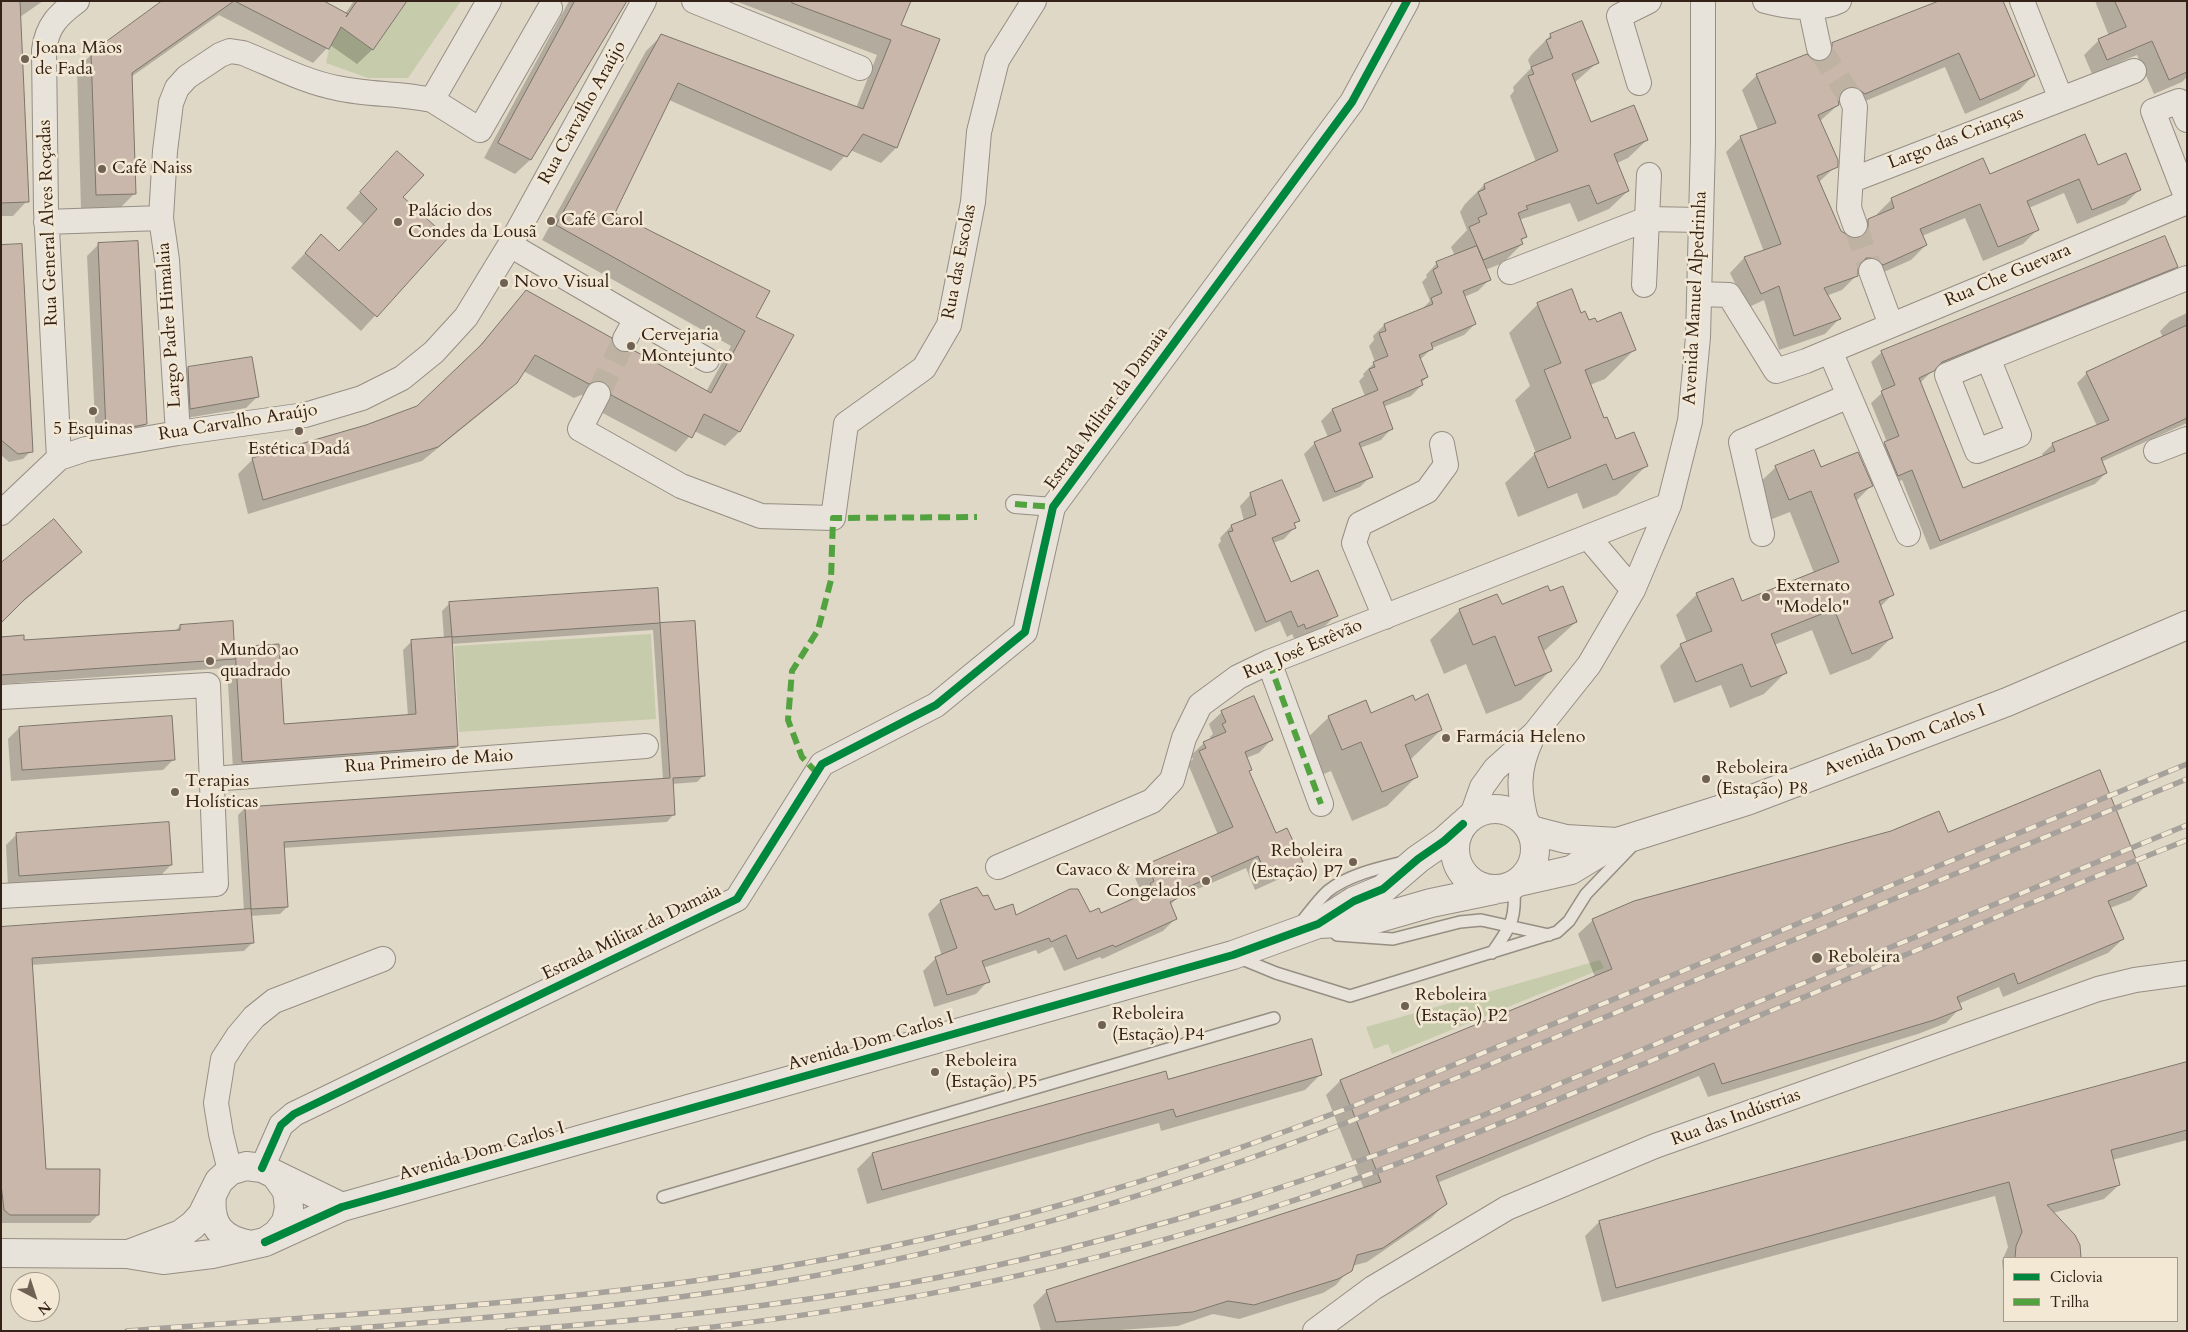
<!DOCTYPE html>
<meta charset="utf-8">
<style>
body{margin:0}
#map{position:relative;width:2188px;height:1332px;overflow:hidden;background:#e0d8c6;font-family:Cardo,serif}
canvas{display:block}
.frame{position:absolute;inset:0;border:2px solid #342118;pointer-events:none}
.legend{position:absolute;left:2003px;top:1257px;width:175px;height:65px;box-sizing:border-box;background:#f2e8d3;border:1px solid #a69888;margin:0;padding:6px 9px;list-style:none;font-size:15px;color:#342118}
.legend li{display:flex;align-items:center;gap:10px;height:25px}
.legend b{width:25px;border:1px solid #a69888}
.north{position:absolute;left:10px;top:1272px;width:50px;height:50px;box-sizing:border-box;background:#f2e8d3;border:1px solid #a69888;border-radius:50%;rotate:140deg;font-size:14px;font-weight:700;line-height:20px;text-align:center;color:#342118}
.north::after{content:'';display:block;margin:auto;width:18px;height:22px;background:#706155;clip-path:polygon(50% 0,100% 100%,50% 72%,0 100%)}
</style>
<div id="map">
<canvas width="2188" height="1332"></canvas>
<div class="frame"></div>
<ul class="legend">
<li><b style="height:6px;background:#00873e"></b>Ciclovia</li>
<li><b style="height:6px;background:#53a240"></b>Trilha</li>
</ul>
<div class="north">N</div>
</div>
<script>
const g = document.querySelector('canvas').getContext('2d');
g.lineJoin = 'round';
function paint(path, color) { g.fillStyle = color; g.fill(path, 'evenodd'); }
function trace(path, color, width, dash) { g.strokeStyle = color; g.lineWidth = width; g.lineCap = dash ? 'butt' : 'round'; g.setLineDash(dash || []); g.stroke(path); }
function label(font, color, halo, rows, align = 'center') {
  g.font = font + ' Cardo,serif'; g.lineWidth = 5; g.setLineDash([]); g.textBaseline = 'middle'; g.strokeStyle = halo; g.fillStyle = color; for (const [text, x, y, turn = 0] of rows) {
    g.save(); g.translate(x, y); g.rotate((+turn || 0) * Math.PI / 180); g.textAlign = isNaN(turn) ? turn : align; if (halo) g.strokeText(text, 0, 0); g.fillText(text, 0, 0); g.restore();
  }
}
paint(new Path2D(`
 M407,1H461L408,78H368L326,63L329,49L341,27L373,50Z
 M651,634L656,719L459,732L454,646Z
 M1600,960L1604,968L1392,1054L1388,1044L1374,1049L1366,1027Z`), '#c6ccab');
paint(new Path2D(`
 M1,1H43L20,17L27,201L13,216H1Z
 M166,1H321L345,14L354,1H406L372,50L357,64L330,45L313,63L219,15L131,77L135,193L120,208L81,210L77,69L92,54Z
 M569,1H625L530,160L515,174L484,158Z
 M735,1H898L900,26L938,40L896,148L881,163L850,150L831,171L669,100L614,213L755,318L792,335L739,432L725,446L694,431L676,452L597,410L590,396L581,395L574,398L523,371L501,397L422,461L248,514L238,474L253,459L367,426L417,407L469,358L526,292L617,352L706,392L731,346L542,240L646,51L661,36L856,108L877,55Z
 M1942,1L2034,75L2019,90L1965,114L1945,67L1849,108L1837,100L1838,105L1820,121L1836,166L1818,183L1840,232L1854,240L1853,235L1868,221L1878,216L1877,214L1892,199L1990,176L2097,167L2140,189L2125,204L2077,224L2064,193L2029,208L2038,229L2023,244L1983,261L1965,218L1922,236L1926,245L1911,260L1868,279L1857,272V275L1842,290L1826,296L1839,319L1825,334L1779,350L1764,300L1747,308L1730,273L1744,258L1764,252L1726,152L1741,137L1758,130L1742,90L1757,75L1818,62V59L1833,44Z
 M2095,1H2187V77L2182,82L2154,94L2137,55L2092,74L2084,55L2099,40L2109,36Z
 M1551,35L1598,62L1574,83L1590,123L1647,140L1628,158L1617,163L1628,191L1609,209L1578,222L1570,203L1519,220L1526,236L1521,241L1522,244L1503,263L1485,270L1489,280L1478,291L1464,297L1475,324L1464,335L1432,348L1420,360L1427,377L1421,383L1422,385L1411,396L1383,407L1392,428L1381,440L1360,448L1371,476L1360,487L1323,502L1304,454L1315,443L1328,437L1321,421L1332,410L1365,396L1359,381L1364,376L1363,374L1375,362L1369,346L1374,340L1373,336L1384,325L1420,311L1430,301L1422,282L1427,277L1426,275L1437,263L1455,256L1451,247L1467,230L1460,212L1465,204L1484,185L1536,162L1510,96L1514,91L1513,87L1531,68L1528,60L1532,54Z
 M383,167L402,197L446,238L361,331L291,268L321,236L338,252L364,225L346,208Z
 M99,244L146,424L135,435L96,442L87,256Z
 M1,246L31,451L23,459L9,462L1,455Z
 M2176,267L2166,277L1932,371L1920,383L1962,490L2044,457L2042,454L2053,444L2097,426L2077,383L2087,373L2163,338L2160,331L2170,321L2187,313V423L2101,462L2106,473L2095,484L1930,550L1902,480L1888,486L1874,453L1887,442L1871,403L1883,392L1871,362L1882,352Z
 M1538,304L1580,314L1588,322L1596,324L1634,350L1605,379L1590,385L1604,419L1616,441L1646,466L1617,495L1583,509L1577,493L1518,517L1505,483L1536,453L1515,400L1530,386L1509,333Z
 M188,368L257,397L246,408L180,419L177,379Z
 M1776,467L1820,469L1871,486L1856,501L1893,594L1880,607L1892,637L1870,659L1830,675L1812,630L1774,645L1785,673L1764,694L1730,708L1721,685L1674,703L1660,666L1681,645L1687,643L1676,615L1697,594L1741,602L1814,573L1790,512L1767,521L1754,488Z
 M1251,494L1298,520L1294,525L1295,527L1284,539L1273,543L1290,583L1336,615L1325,626L1295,640L1292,634L1287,637L1280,621L1255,632L1218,545L1221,541L1220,538L1231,526L1244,521L1240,506Z
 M80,552L71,562L14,609L1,565Z
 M657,589L659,624L694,622L704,775L697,782L672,784L674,814L667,822L283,848L287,907L280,914L250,916L252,943L244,951L31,965L45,1170L98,1215L90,1223H1V928L244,911L238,815L245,808L663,780L653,630L451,644L457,746L448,755L233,770L227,666L225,668L1,684V638L23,641L175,631L180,626L234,650L235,648L283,725L408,716L403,650L412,641L444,639L442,611L450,603Z
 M1549,593L1576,622L1543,652L1550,671L1521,700L1486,714L1466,664L1444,674L1430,640L1460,610L1501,606Z
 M1222,712L1271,740L1259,753L1246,758L1248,772L1275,834L1301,862L1288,875L1255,890L1246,868L1177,898L1170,905L1176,918L1163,931L1102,959L1100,957L1064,971L1053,947L1038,954L1036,950L983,968L988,981L976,994L934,1007L923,971L936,958L942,956L928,914L941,901L1015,916L1089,913L1100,915L1142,893L1135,878L1148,865L1218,835L1188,764L1193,759L1191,755L1204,743L1211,740L1210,737L1213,734L1209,724Z
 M1370,715L1441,730L1410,760L1416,777L1387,806L1352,821L1331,771L1312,779L1299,746L1329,717Z
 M19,728L174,759L163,770L11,781L8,739Z
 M1947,833L2146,886L2131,900L2110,908L2123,939L2108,953L2003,997L1999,987L1958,1004L1960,1008L1946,1023L1918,1034L1708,1097L1699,1076L1437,1183L1445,1204L1431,1218L1367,1262L1352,1266L1336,1285L1323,1293L1239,1319L1213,1314L1178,1326L1105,1331H1041L1033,1305L1047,1291L1364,1189L1326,1095L1340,1081L1595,977L1578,934L1593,920Z
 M17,834L171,865L160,876L8,887L6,845Z
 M2187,1064V1140L2112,1160L2119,1185L2104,1199L2053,1213L2079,1258H2004V1282L2002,1261L2008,1247L1995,1196L1602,1302L1585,1236L1599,1222Z
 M1165,1073L1167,1080L1320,1075L1305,1090L1161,1131L1159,1123L867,1204L857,1169L872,1154Z`), '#0003');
const building = new Path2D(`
 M1,1H20L29,202L1,203Z
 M162,1H234L132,73L136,194L96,195L91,53Z
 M235,1H324L348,14L346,17L357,1H407L373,50L341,27L329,49Z
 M575,1H627L531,160L498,143Z
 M793,1H911L901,25L940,39L897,148L863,134L847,157L678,83L615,213L770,291L756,317L794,335L740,432L704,414L692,438L611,395L610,387L605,382L597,380L589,384L535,355L517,383L438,447L263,500L252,458L366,425L417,406L481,345L526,290L612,338L613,346L618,351L626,353L633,350L711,393L745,331L556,225L661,34L863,109L891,40L792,3Z
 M1939,1H2003L2035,76L1980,100L1959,53L1865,94L1854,86L1847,87L1841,91L1838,98L1839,105L1818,115L1838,160V167L1817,176L1841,231L1852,238H1860L1868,228V219L1894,208L1891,198L1983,158L1990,174L2085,134L2098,165L2126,153L2141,190L2092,210L2079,179L2027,201L2039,230L1998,247L1980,204L1920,229L1927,245L1883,265L1874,258H1866L1858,268V276L1824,288L1841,319L1794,336L1779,286L1761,294L1744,257L1781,244L1740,136L1776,123L1756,74L1807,54L1814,61H1822L1832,53V43Z
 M2115,1H2187V72L2169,80L2152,41L2107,60L2098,39L2126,27Z
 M1582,21L1599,63L1572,74L1591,122L1634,105L1648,140L1614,154L1629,191L1597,204L1589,185L1526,206L1528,209L1518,213L1527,237L1521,239L1523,244L1483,260L1469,227L1480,222L1478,218L1487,214L1478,192L1485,189L1484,184L1558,151L1528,76L1534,74L1531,67L1553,58L1546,40L1551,38L1550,34Z
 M397,151L424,175L403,197L448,238L377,317L305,253L321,234L339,251L377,209L360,192Z
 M2165,236L2178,267L1942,362L1934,371L1919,378L1963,488L2055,451L2052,443L2109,420L2086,372L2187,325V418L2101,458L2107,473L1940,541L1912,470L1898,476L1884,442L1899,436L1881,391L1895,385L1881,351Z
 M138,241L147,424L106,432L98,243Z
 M22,244L33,452L18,454L1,440V245Z
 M1477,246L1491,280L1463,291L1476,324L1431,343L1433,349L1419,355L1428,377L1421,380L1423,385L1383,402L1393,429L1359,443L1373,477L1335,492L1314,442L1341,431L1332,409L1378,390L1369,369L1375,367L1373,362L1388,356L1379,333L1386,331L1384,324L1433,304L1431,298L1442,293L1433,270L1438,267L1436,262Z
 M1572,289L1581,313L1585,311L1589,320L1595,318L1597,322L1621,312L1636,350L1585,370L1604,418L1607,417L1616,439L1634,432L1648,466L1613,480L1606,464L1548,488L1534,453L1571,438L1544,370L1561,363L1537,303Z
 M252,357L259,397L190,409L188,367Z
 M1814,450L1821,467L1858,452L1873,486L1854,494L1894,595L1879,601L1893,638L1852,654L1834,609L1771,634L1787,673L1751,687L1742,664L1696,682L1680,644L1712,631L1696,593L1733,578L1742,601L1839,562L1811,491L1789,500L1775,466Z
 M1282,480L1300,521L1294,523L1296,528L1272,538L1291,582L1318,570L1338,616L1306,629L1304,624L1298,627L1291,611L1266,622L1228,532L1233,531L1231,525L1256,515L1250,493Z
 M54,519L82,552L25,599L1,623V563Z
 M1548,586L1550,591L1563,586L1577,622L1538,637L1552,671L1515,686L1495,636L1473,645L1459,609L1497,594L1502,604Z
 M658,588L660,623L452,637L449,602Z
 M233,621L235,659L1,675V637L24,635V640L180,630V625Z
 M695,621L705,776L673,778L675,815L284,842L288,907L251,909L245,807L670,778L660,623Z
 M452,637L458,746L242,762L235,647L279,644L284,724L416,714L411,640Z
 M1428,694L1442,730L1405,745L1418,777L1382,792L1361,742L1342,750L1328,716L1366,700L1371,713L1413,695L1415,700Z
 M1254,696L1273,740L1245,752L1252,770L1249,771L1276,833L1287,828L1303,862L1268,878L1258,856L1177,892L1180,897L1170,902L1177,919L1115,947L1113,945L1077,959L1066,935L1051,942L1049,938L982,961L990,982L947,995L935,957L957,948L940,900L977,887L983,896L988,895L995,910L1013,904L1016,915L1070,889H1078L1090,912L1099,908L1101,913L1153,890L1150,884L1154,881L1147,864L1233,827L1199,751L1206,748L1203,742L1226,732L1222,724L1226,722L1221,711Z
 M172,716L175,760L22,770L19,727Z
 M2100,770L2147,886L2108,901L2124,939L2018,984L2014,973L1957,997L1962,1009L1934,1020L1722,1084L1714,1063L1436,1176L1447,1204L1383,1248L1357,1255L1352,1271L1338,1279L1254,1305L1228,1301L1193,1312L1056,1322L1046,1290L1381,1182L1340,1080L1612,969L1592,919L1634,901L1891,831L1939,811L1948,832Z
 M169,822L172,865L19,876L16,833Z
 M251,909L254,943L32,958L46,1169H100L99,1215H10L4,1210L1,1184V927Z
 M1312,1039L1322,1075L1176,1117L1173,1109L882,1190L872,1153L1166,1071L1168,1079Z
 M2187,1062V1130L2111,1150L2120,1185L2047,1205L2075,1235L2080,1245L2081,1258H2015L2016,1246L2022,1232L2009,1182L1616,1288L1599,1221Z`);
paint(building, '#c9b7ab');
trace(building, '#7c756b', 1);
trace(new Path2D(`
 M1819,48L1852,100
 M1855,225L1871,271
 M598,394L625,339`), '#beb3a3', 24, [24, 12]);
const service = new Path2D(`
 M1300,924C1309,913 1318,900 1328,891C1348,875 1379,868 1404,862
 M1337,935L1393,939L1460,922L1481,920L1549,935
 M1492,953C1512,924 1516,920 1514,885
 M1237,957L1276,973L1350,996L1557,932L1569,921L1586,894L1634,844
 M663,1197L1274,1018`);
const pedestrian = new Path2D(`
 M1015,504L1053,507`);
const minor = new Path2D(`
 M694,1L860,68
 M1765,1C1787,7 1819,11 1839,1
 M2022,1L2061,99
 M1810,6L1819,48
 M1639,83L1619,16L1649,1
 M432,100L480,130L550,8
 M1852,100L1855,107L1849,208L1855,225
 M2187,120L2179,101L2153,111L2187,199
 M1852,180L2134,71
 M46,222L161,218
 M510,245L707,360
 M1871,271L1891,325
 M1510,272L1647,219L1701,220
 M1644,285L1649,175
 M1699,294L1729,295L1776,371L1806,361L2187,202
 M625,339L636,319
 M1830,351L1908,534
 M1988,358L2019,435L1977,451L1947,375Z
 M1988,358L2187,278
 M598,394L580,429L681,486L761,516L833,518L846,424L924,368L949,325L973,202L979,132L997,60L1034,1
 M178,433L167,260L161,218L165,151L171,103L177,88L187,77L220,55L230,51L243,53C273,65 305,82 337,88C368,95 400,93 432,100L489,1
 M2156,451L2187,439
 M59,458L46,210L44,50C47,26 58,15 77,1
 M1,513L59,458L86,449L178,433L305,415L362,398L402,378L434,352L466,317L510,245L644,1
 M1762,534L1741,442L1849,396
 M1588,537L1633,590
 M1385,617L1354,543L1360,524L1427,491L1446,465L1442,444
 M1269,662L1321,804
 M1,697L208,685L216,884L1,896
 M212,779L646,746
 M1472,815L1482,787L1495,769L1534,734L1589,665L1633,590L1669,505L1690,421L1698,337L1703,142V1
 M1527,824C1518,791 1517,770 1532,738
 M998,867L1152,801L1172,780L1184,738L1200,705L1238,677L1269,662L1669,505
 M262,1168L281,1125L294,1114L737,899L822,764L936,705L1025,632L1053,507L1352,102L1407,1
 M230,1171L221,1134L216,1103L223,1059L238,1036L254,1017L274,1001L383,959
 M1315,1331L1373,1288L1507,1208L1655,1146L2098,989L2135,980L2187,973`);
const tertiary = new Path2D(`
 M1455 849a40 40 0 1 1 80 0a40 40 0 1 1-80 0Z
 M1531,830L1566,839L1617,842
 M1518,882L1571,870L1617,842L1747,801L2007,702L2187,625
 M1319,924L1365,922L1431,903L1494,890
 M212,1195C209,1225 221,1240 251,1245
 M265,1242L342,1207L1233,955L1318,924L1354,901L1383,889L1418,859L1444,841L1463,824
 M1,1253L127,1254L163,1260L212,1254L265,1242L277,1234L286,1222L289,1208L287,1191L277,1177
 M131,1253L181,1234L193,1225L202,1215L219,1181L230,1171L246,1166L262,1168L342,1207`);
trace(service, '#958e83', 14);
trace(pedestrian, '#958e83', 20);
trace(minor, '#958e83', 26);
trace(tertiary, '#958e83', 30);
trace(service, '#e7e2da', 11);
trace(pedestrian, '#e7e2da', 18);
trace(minor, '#e7e2da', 24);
trace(tertiary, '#e7e2da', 28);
const rail = new Path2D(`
 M127,1331C327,1315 529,1306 728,1276C856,1256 984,1229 1108,1191C1190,1167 1271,1137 1351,1107L2187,764
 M318,1331C472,1319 627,1308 780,1282C978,1248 1169,1192 1356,1119L2187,779
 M507,1331C671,1318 834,1301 994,1266C1162,1229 1319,1178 1479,1117L2187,825
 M677,1331C882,1309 1084,1268 1280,1205C1407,1164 1530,1111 1653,1060C1831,986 2008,911 2187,840`);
trace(rail, '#a6a19a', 5.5);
trace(rail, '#f2e8d3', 4, [11]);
trace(new Path2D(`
 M1015,504L1053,507
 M1269,662L1321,804
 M817,773L802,757L788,720L792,671L818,630L831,580L833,518L977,517`), '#53a240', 6, [12, 6]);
trace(new Path2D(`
 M262,1168L281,1125L294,1114L737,899L822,764L936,705L1025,632L1053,507L1352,102L1407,1
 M265,1242L342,1207L1233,955L1318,924L1354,901L1383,889L1418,859L1444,841L1463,824`), '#00873e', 8);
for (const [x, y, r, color] of [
 [25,59,5,"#706155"],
 [102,169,5,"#706155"],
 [551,221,5,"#706155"],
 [398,222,5,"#706155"],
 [504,283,5,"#706155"],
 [631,346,5,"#706155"],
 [93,411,5,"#706155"],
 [299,431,5,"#706155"],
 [1766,597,5,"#706155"],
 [210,661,5,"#706155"],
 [1446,738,5,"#706155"],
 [1706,779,5,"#706155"],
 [175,792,5,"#706155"],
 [1353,862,5,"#706155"],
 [1206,881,5,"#706155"],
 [1817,958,6,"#706155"],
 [1405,1006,5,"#706155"],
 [1102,1025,5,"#706155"],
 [935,1072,5,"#706155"]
]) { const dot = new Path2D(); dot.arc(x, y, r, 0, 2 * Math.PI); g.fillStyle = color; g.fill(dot); trace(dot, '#f2e8d3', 2); }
label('18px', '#342118', '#f2e8d3', [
 ["Joana Mãos",35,49],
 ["de Fada",35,70],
 ["Café Naiss",112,169],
 ["Palácio dos",408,212],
 ["Condes da Lousã",408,233],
 ["Café Carol",561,221],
 ["Novo Visual",514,283],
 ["Cervejaria",641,336],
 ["Montejunto",641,357],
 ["5 Esquinas",93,430,"center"],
 ["Estética Dadá",299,450,"center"],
 ["Externato",1776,587],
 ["\"Modelo\"",1776,608],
 ["Mundo ao",220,651],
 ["quadrado",220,672],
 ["Farmácia Heleno",1456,738],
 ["Reboleira",1716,769],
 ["(Estação) P8",1716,790],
 ["Terapias",185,782],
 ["Holísticas",185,803],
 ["Reboleira",1343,852,"right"],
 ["(Estação) P7",1343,873,"right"],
 ["Cavaco & Moreira",1196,871,"right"],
 ["Congelados",1196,892,"right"],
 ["Reboleira",1828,958],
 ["Reboleira",1415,996],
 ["(Estação) P2",1415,1017],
 ["Reboleira",1112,1015],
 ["(Estação) P4",1112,1036],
 ["Reboleira",945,1062],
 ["(Estação) P5",945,1083]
], 'left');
label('18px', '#342118', '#f2e8d3', [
 ["Rua Carvalho Araújo",583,113,-61],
 ["Largo das Crianças",1956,139,-21],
 ["Rua General Alves Roçadas",49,223,-92],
 ["Rua das Escolas",960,262,-79],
 ["Rua Che Guevara",2008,276,-23],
 ["Avenida Manuel Alpedrinha",1696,298,-87],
 ["Largo Padre Himalaia",170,325,-94],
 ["Estrada Militar da Damaia",1107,409,-54],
 ["Rua Carvalho Araújo",238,423,-9],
 ["Rua José Estêvão",1303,650,-23],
 ["Avenida Dom Carlos I",1905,741,-21],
 ["Rua Primeiro de Maio",429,762,-4],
 ["Estrada Militar da Damaia",632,933,-26],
 ["Avenida Dom Carlos I",871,1042,-16],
 ["Rua das Indústrias",1736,1118,-20],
 ["Avenida Dom Carlos I",482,1152,-16]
]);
</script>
